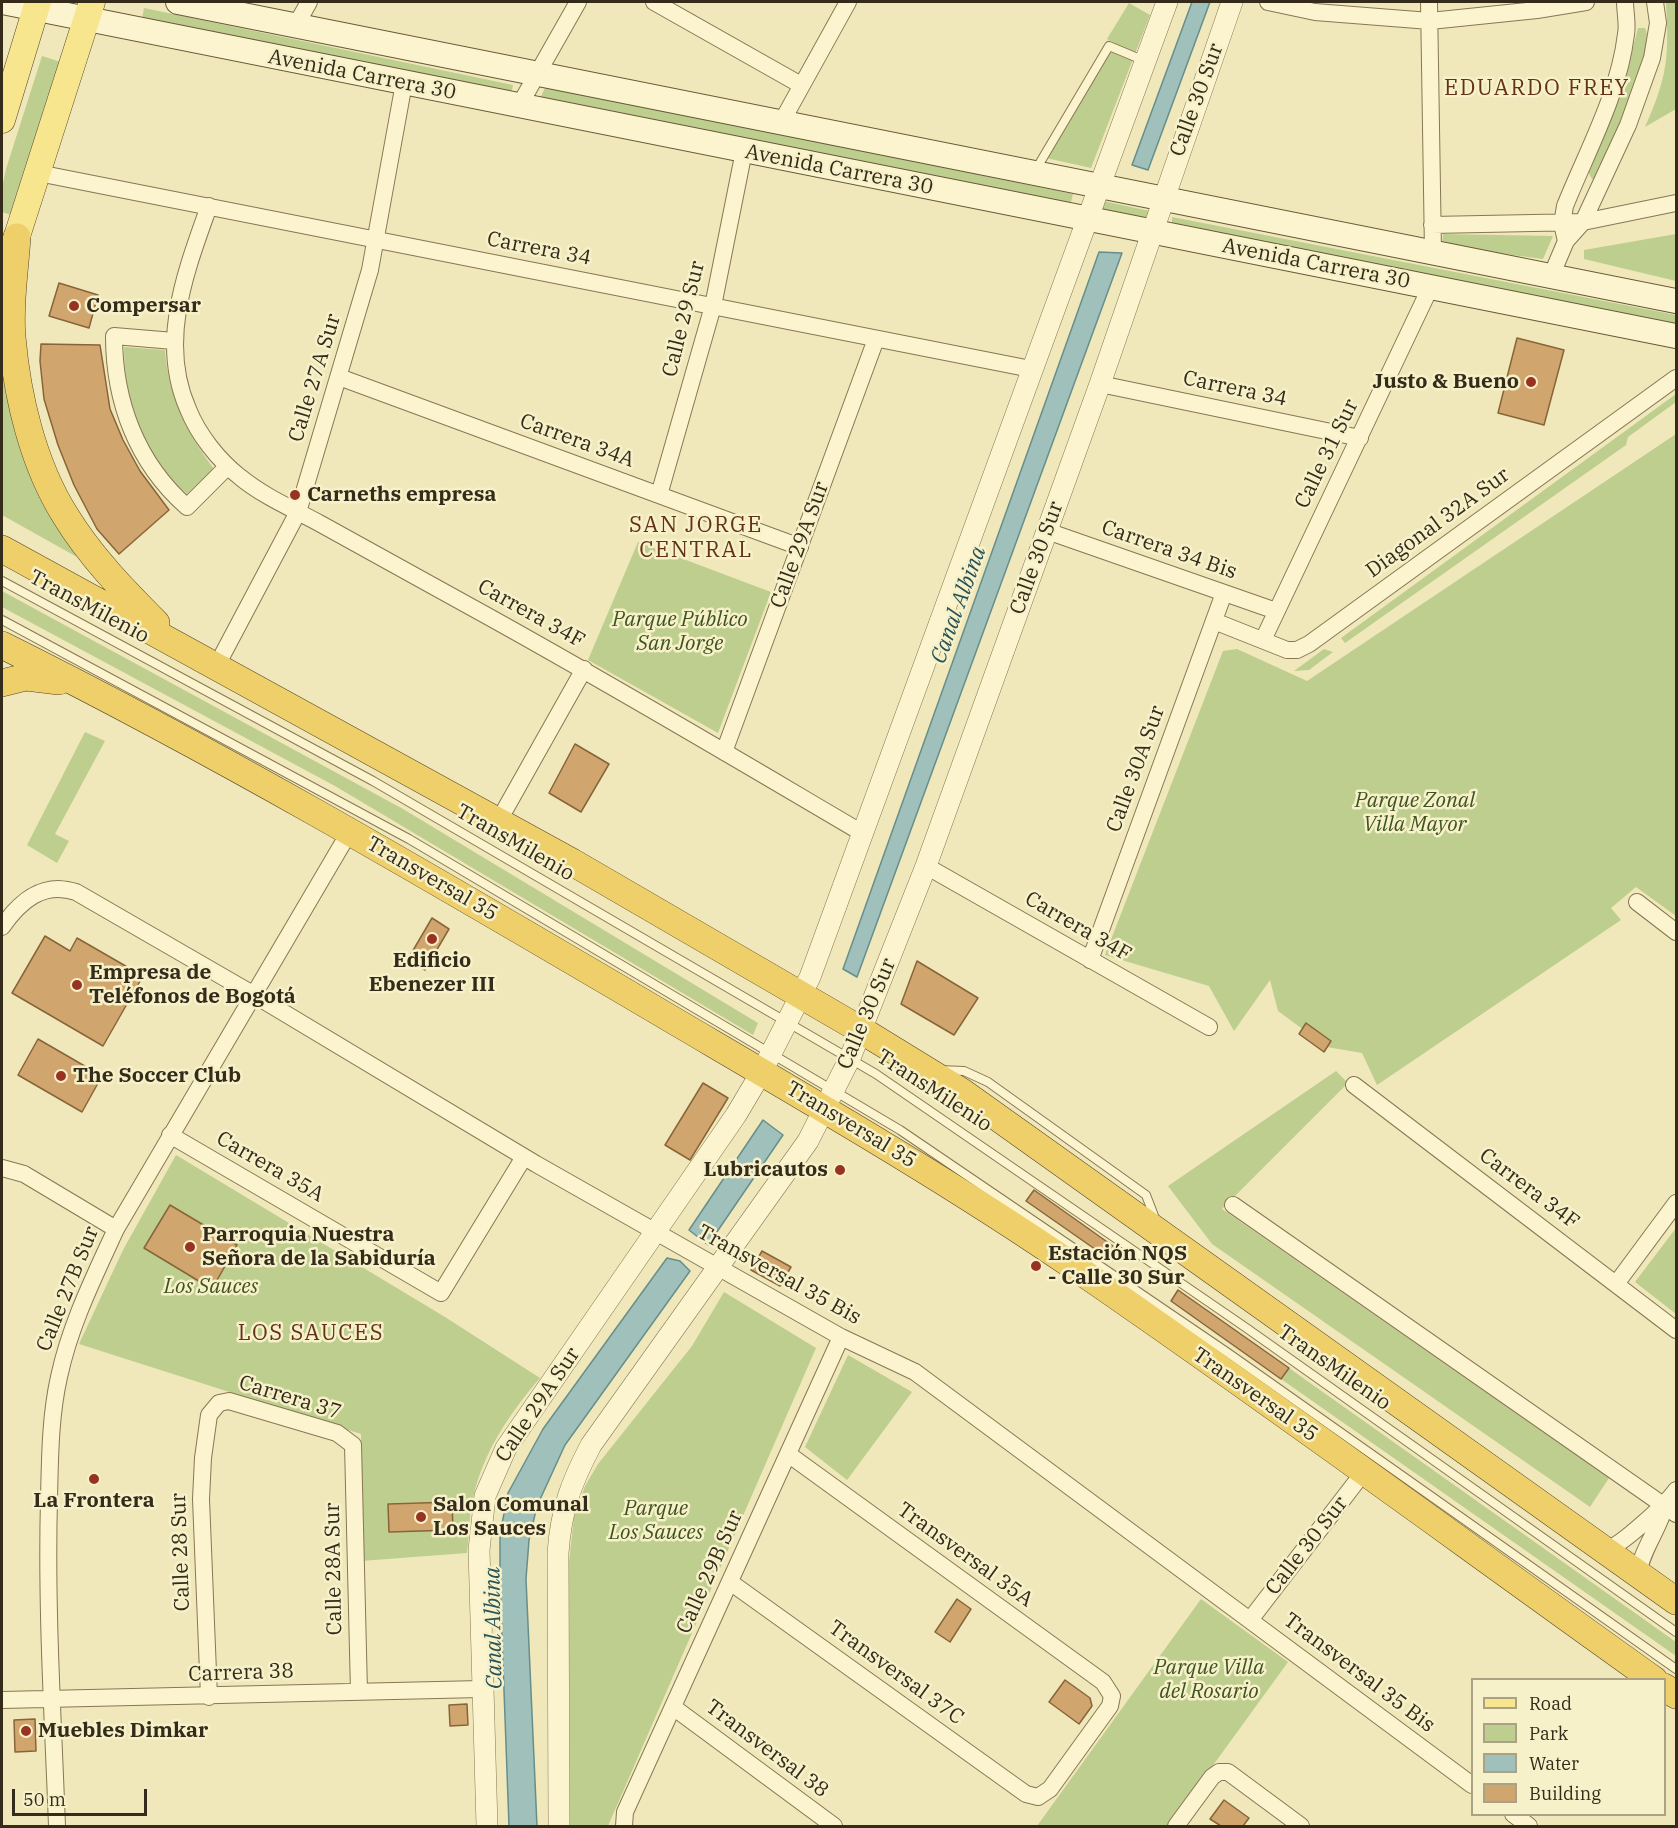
<!DOCTYPE html>
<meta charset="utf-8">
<style>
body{margin:0}
#map{position:relative;width:1678px;height:1828px;overflow:hidden;background:#f0e8ba;font-family:"IBM Plex Serif",serif}
canvas{display:block}
.frame{position:absolute;inset:0;border:3px solid #352b1a;pointer-events:none}
.legend{position:absolute;left:1471px;top:1678px;width:195px;height:138px;box-sizing:border-box;background:#f7f1ca;border:2px solid #a9a284;margin:0;padding:8px 10px;list-style:none;font-size:18px;color:#352b1a}
.legend li{display:flex;align-items:center;gap:12px;height:30px}
.legend b{width:30px;border:2px solid #a9a284}
.scale{position:absolute;left:12px;top:1789px;width:135px;height:27px;box-sizing:border-box;border:3px solid #352b1a;border-top:0;padding-left:8px;font-size:18px;line-height:21px;white-space:nowrap;color:#352b1a;-webkit-text-stroke:4px #f7f1ca;paint-order:stroke}
</style>
<div id="map">
<canvas width="1678" height="1828"></canvas>
<div class="frame"></div>
<ul class="legend">
<li><b style="height:8px;background:#f7e68e"></b>Road</li>
<li><b style="height:16px;background:#bdce8e"></b>Park</li>
<li><b style="height:16px;background:#9fc0bb"></b>Water</li>
<li><b style="height:16px;background:#d0a66e"></b>Building</li>
</ul>
<div class="scale">50 m</div>
</div>
<script>
const g = document.querySelector('canvas').getContext('2d');
g.lineJoin = 'round';
function paint(path, color) { g.fillStyle = color; g.fill(path, 'evenodd'); }
function trace(path, color, width, dash) { g.strokeStyle = color; g.lineWidth = width; g.lineCap = dash ? 'butt' : 'round'; g.setLineDash(dash || []); g.stroke(path); }
function label(font, color, halo, rows, align = 'center') {
  g.font = font + ' "IBM Plex Serif",serif'; g.lineWidth = 5; g.setLineDash([]); g.textBaseline = 'middle'; g.strokeStyle = halo; g.fillStyle = color; for (const [text, x, y, turn = 0] of rows) {
    g.save(); g.translate(x, y); g.rotate((+turn || 0) * Math.PI / 180); g.textAlign = isNaN(turn) ? turn : align; if (halo) g.strokeText(text, 0, 0); g.fillText(text, 0, 0); g.restore();
  }
}
paint(new Path2D(`
 M1666,2H1676V109L1645,127C1668,76 1669,56 1666,2Z
 M1129,3L1150,15L1091,168L1046,158L1114,43L1107,39Z
 M144,8L513,85L511,95L142,19Z
 M1638,28H1645C1657,48 1606,156 1595,179H1592L1588,172L1624,81Z
 M42,56L61,62L11,215L2,212V188L6,169Z
 M546,86L1073,194L1070,206L540,98Z
 M1103,201L1150,211L1147,221L1101,211Z
 M1172,217L1676,315V328L1172,226Z
 M1443,234L1553,236L1543,259L1442,246Z
 M1676,234V281L1584,259V250Z
 M124,347L165,350C168,395 187,433 214,469L187,494C144,458 124,402 124,347Z
 M2,369L17,423L86,562L2,515Z
 M1676,394V402L1628,437L1626,445L1345,643L1341,638Z
 M1676,434V916L1636,887L1611,908L1621,920L1377,1085L1362,1053L1327,1047L1278,1011L1270,980L1234,1031L1209,986L1105,955L1223,651L1237,649L1307,681Z
 M638,542L771,592L718,733L588,660Z
 M2,591L403,809L758,1023L753,1035L335,786L2,607Z
 M1324,649L1333,652L1309,670L1294,671Z
 M85,732L105,741L55,834L69,841L57,863L27,845Z
 M1336,1071L1348,1083L1222,1209L1609,1478L1590,1507L1212,1244L1168,1186Z
 M176,1155L445,1317L540,1378C509,1414 481,1455 472,1503C469,1519 469,1537 467,1553L361,1561V1434L79,1344L123,1250ZM452,1502L453,1530L389,1532V1503Z
 M1676,1228V1314L1635,1282Z
 M724,1292L816,1348L608,1826H570L569,1562L574,1517L585,1486L598,1464L692,1346Z
 M848,1355L912,1392L847,1480L805,1447Z
 M1289,1368L1676,1642V1656L1281,1379Z
 M1201,1599L1288,1662L1169,1826H1037Z`), '#bdce8e');
const water = new Path2D(`
 M1192,2H1210L1148,170L1132,165Z
 M1099,252L1122,253L857,977L843,969Z
 M763,1120L783,1135L708,1245L689,1230Z
 M667,1258L680,1261L690,1271L565,1445L537,1506L529,1540L526,1579L537,1826H509L500,1582V1534L508,1493L543,1429Z`);
paint(water, '#9fc0bb');
trace(water, '#678e8a', 1.5);
const building = new Path2D(`
 M59,283L98,295L89,328L49,316Z
 M1517,338L1564,350L1544,425L1498,413Z
 M41,344L100,345L110,409L123,440L140,471L169,510L119,554L97,529L74,485L58,445L44,399L40,361Z
 M575,744L609,764L581,812L549,793Z
 M432,918L449,929L425,970L408,959Z
 M45,936L70,951L77,938L143,976L103,1046L12,993Z
 M917,961L978,998L954,1035L901,1004Z
 M1306,1023L1331,1041L1324,1052L1299,1034Z
 M38,1039L102,1076L82,1112L18,1075Z
 M703,1083L728,1098L690,1160L665,1145Z
 M1034,1190L1120,1251L1112,1261L1026,1201Z
 M170,1205L237,1245L212,1289L144,1248Z
 M762,1251L791,1267L780,1286L751,1270Z
 M1178,1290L1289,1368L1281,1379L1171,1301Z
 M452,1502L453,1530L389,1532L388,1504Z
 M957,1599L971,1609L950,1642L935,1632Z
 M1065,1680L1090,1698L1092,1706L1079,1724L1049,1702Z
 M467,1704L468,1725L450,1726L449,1705Z
 M35,1719L36,1751L15,1752L14,1720Z
 M1224,1800L1249,1818L1243,1826H1221L1210,1819Z`);
paint(building, '#d0a66e');
trace(building, '#886439', 1.5);
const service = new Path2D(`
 M1035,171L1109,46L1145,61
 M2,581L373,781L876,1074L1245,1327L1676,1632
 M2,620L409,839L900,1130L1228,1353L1676,1669
 M939,1070L964,1071L988,1082L1146,1195L1156,1221`);
const minor = new Path2D(`
 M654,2L801,85
 M1268,2L1315,12L1430,21L1537,10L1586,2
 M1429,2L1433,252
 M296,25L309,2
 M519,106L578,2
 M781,123L848,2
 M38,173L1031,369
 M209,206C186,271 158,341 188,409C198,434 218,460 240,477C263,496 293,509 319,523C370,551 420,579 471,607C604,680 733,757 864,834
 M1432,225L1583,222L1676,203
 M1566,241L1562,224L1565,206C1587,151 1619,94 1626,34C1628,24 1625,12 1625,2
 M1552,274L1566,241L1583,222L1628,125L1652,58L1658,23L1655,2
 M174,341L114,336C114,402 137,463 187,507L227,467
 M339,377L800,547
 M1100,384L1360,438
 M659,495L713,306L744,151
 M1047,531L1276,611
 M1214,621L1287,650H1297L1309,644L1676,378
 M1263,640L1431,286
 M216,667L298,512L370,270L404,83
 M724,752L876,339
 M498,822L584,669
 M926,866L1209,1027
 M1637,902L1676,932
 M2,927C20,901 43,881 76,892L256,996L536,1164L841,1337L915,1372L1472,1785
 M1090,960L1224,593
 M1354,1085L1676,1330
 M170,1135L441,1293L524,1157
 M2,1168L24,1174L116,1229
 M1233,1205L1676,1514
 M1616,1284L1676,1203
 M1605,1550C1620,1547 1667,1503 1676,1490
 M1639,1573C1640,1553 1659,1529 1665,1506
 M730,1582L1026,1794L1038,1797L1050,1789L1110,1706L1112,1696L1103,1682L788,1454
 M1250,1620L1363,1473
 M209,1697L201,1499L203,1458L209,1415L219,1403L229,1401L337,1433L353,1445L359,1692
 M2,1700L481,1689
 M673,1707L834,1826
 M1513,1814L1529,1826
 M57,1826C53,1718 46,1608 49,1499C50,1459 50,1417 59,1377C70,1325 94,1277 116,1229L350,831
 M624,1826L625,1812L841,1337
 M1176,1826L1212,1777L1219,1772H1228L1301,1826`);
const tertiary = new Path2D(`
 M487,1826L479,1550L485,1496L506,1448L736,1115L761,1073L810,977L1167,2
 M559,1826L558,1553C561,1510 571,1483 591,1445L808,1141L850,1058L926,866L1100,384L1232,2`);
const secondary = new Path2D(`
 M2,2L1676,336
 M178,2L1676,301`);
const primary = new Path2D(`
 M2,120L38,2
 M10,258L92,2`);
const trunk = new Path2D(`
 M17,237C15,270 9,304 12,337C17,396 33,464 65,515C90,556 123,590 156,623
 M2,549L572,862L861,1030L962,1092L1676,1601
 M2,645C215,751 421,872 627,993C779,1083 933,1170 1079,1270C1273,1403 1462,1543 1654,1680
 M2,683L26,677L59,681
 M1664,1687L1676,1695`);
trace(service, '#877754', 10);
trace(minor, '#877754', 18);
trace(tertiary, '#877754', 22);
trace(secondary, '#695837', 26);
trace(primary, '#544429', 27);
trace(trunk, '#544429', 28);
trace(service, '#fbf4ce', 8);
trace(minor, '#fbf4ce', 16);
trace(tertiary, '#fbf4ce', 21);
trace(secondary, '#fbf4ce', 24);
trace(primary, '#f7e68e', 26);
trace(trunk, '#eecf69', 27);
for (const [x, y, r, color] of [
 [74,306,6,"#993321"],
 [1531,382,6,"#993321"],
 [295,495,6,"#993321"],
 [432,939,6,"#993321"],
 [77,985,6,"#993321"],
 [61,1076,6,"#993321"],
 [840,1170,6,"#993321"],
 [190,1247,6,"#993321"],
 [1036,1266,6,"#993321"],
 [94,1479,6,"#993321"],
 [421,1517,6,"#993321"],
 [26,1731,6,"#993321"]
]) { const dot = new Path2D(); dot.arc(x, y, r, 0, 2 * Math.PI); g.fillStyle = color; g.fill(dot); trace(dot, '#f7f1ca', 2); }
label('21px', '#352b1a', '#f7f1ca', [
 ["Avenida Carrera 30",362,75,11],
 ["Calle 30 Sur",1197,100,-70],
 ["Avenida Carrera 30",839,170,11],
 ["Carrera 34",539,249,11],
 ["Avenida Carrera 30",1316,264,11],
 ["Calle 29 Sur",684,319,-76],
 ["Calle 27A Sur",315,378,-73],
 ["Carrera 34",1235,389,12],
 ["Carrera 34A",577,441,20],
 ["Calle 31 Sur",1327,454,-64],
 ["Diagonal 32A Sur",1438,523,-36],
 ["Calle 29A Sur",800,545,-70],
 ["Carrera 34 Bis",1169,550,19],
 ["Calle 30 Sur",1037,558,-70],
 ["TransMilenio",89,607,28],
 ["Carrera 34F",531,614,29],
 ["Calle 30A Sur",1136,769,-70],
 ["TransMilenio",515,843,30],
 ["Transversal 35",432,879,30],
 ["Carrera 34F",1078,927,30],
 ["Calle 30 Sur",867,1014,-67],
 ["TransMilenio",934,1091,33],
 ["Transversal 35",851,1125,31],
 ["Carrera 35A",270,1167,30],
 ["Carrera 34F",1529,1189,37],
 ["Transversal 35 Bis",779,1275,29],
 ["Calle 27B Sur",68,1289,-68],
 ["TransMilenio",1334,1368,35],
 ["Transversal 35",1255,1395,35],
 ["Carrera 37",290,1398,17],
 ["Calle 29A Sur",538,1405,-56],
 ["Calle 30 Sur",1307,1546,-52],
 ["Calle 28 Sur",181,1552,-92],
 ["Transversal 35A",965,1555,36],
 ["Calle 28A Sur",334,1569,-91],
 ["Calle 29B Sur",710,1572,-66],
 ["Carrera 38",241,1673,-2],
 ["Transversal 37C",896,1673,36],
 ["Transversal 35 Bis",1359,1673,37],
 ["Transversal 38",767,1749,37]
]);
label('bold 21px', '#352b1a', '#f7f1ca', [
 ["Compersar",86,306],
 ["Justo & Bueno",1519,382,"right"],
 ["Carneths empresa",307,495],
 ["Edificio",432,961,"center"],
 ["Ebenezer III",432,985,"center"],
 ["Empresa de",89,973],
 ["Teléfonos de Bogotá",89,997],
 ["The Soccer Club",73,1076],
 ["Lubricautos",828,1170,"right"],
 ["Parroquia Nuestra",202,1235],
 ["Señora de la Sabiduría",202,1259],
 ["Estación NQS",1048,1254],
 ["- Calle 30 Sur",1048,1278],
 ["La Frontera",94,1501,"center"],
 ["Salon Comunal",433,1505],
 ["Los Sauces",433,1529],
 ["Muebles Dimkar",38,1731]
], 'left');
label('italic 21px', '#3e531f', '#f7f1ca', [
 ["Parque Público",680,620],
 ["San Jorge",680,644],
 ["Parque Zonal",1415,801],
 ["Villa Mayor",1415,825],
 ["Los Sauces",211,1287],
 ["Parque",656,1509],
 ["Los Sauces",656,1533],
 ["Parque Villa",1209,1668],
 ["del Rosario",1209,1692]
]);
g.letterSpacing = '1.5px';
label('22px', '#643317', '#f7f1ca', [
 ["EDUARDO FREY",1537,89],
 ["SAN JORGE",696,526],
 ["CENTRAL",696,551],
 ["LOS SAUCES",311,1334]
]);
g.letterSpacing = '0px';
label('italic 22px', '#285256', '#f7f1ca', [
 ["Canal Albina",959,605,-70],
 ["Canal Albina",494,1628,-91]
]);
</script>
